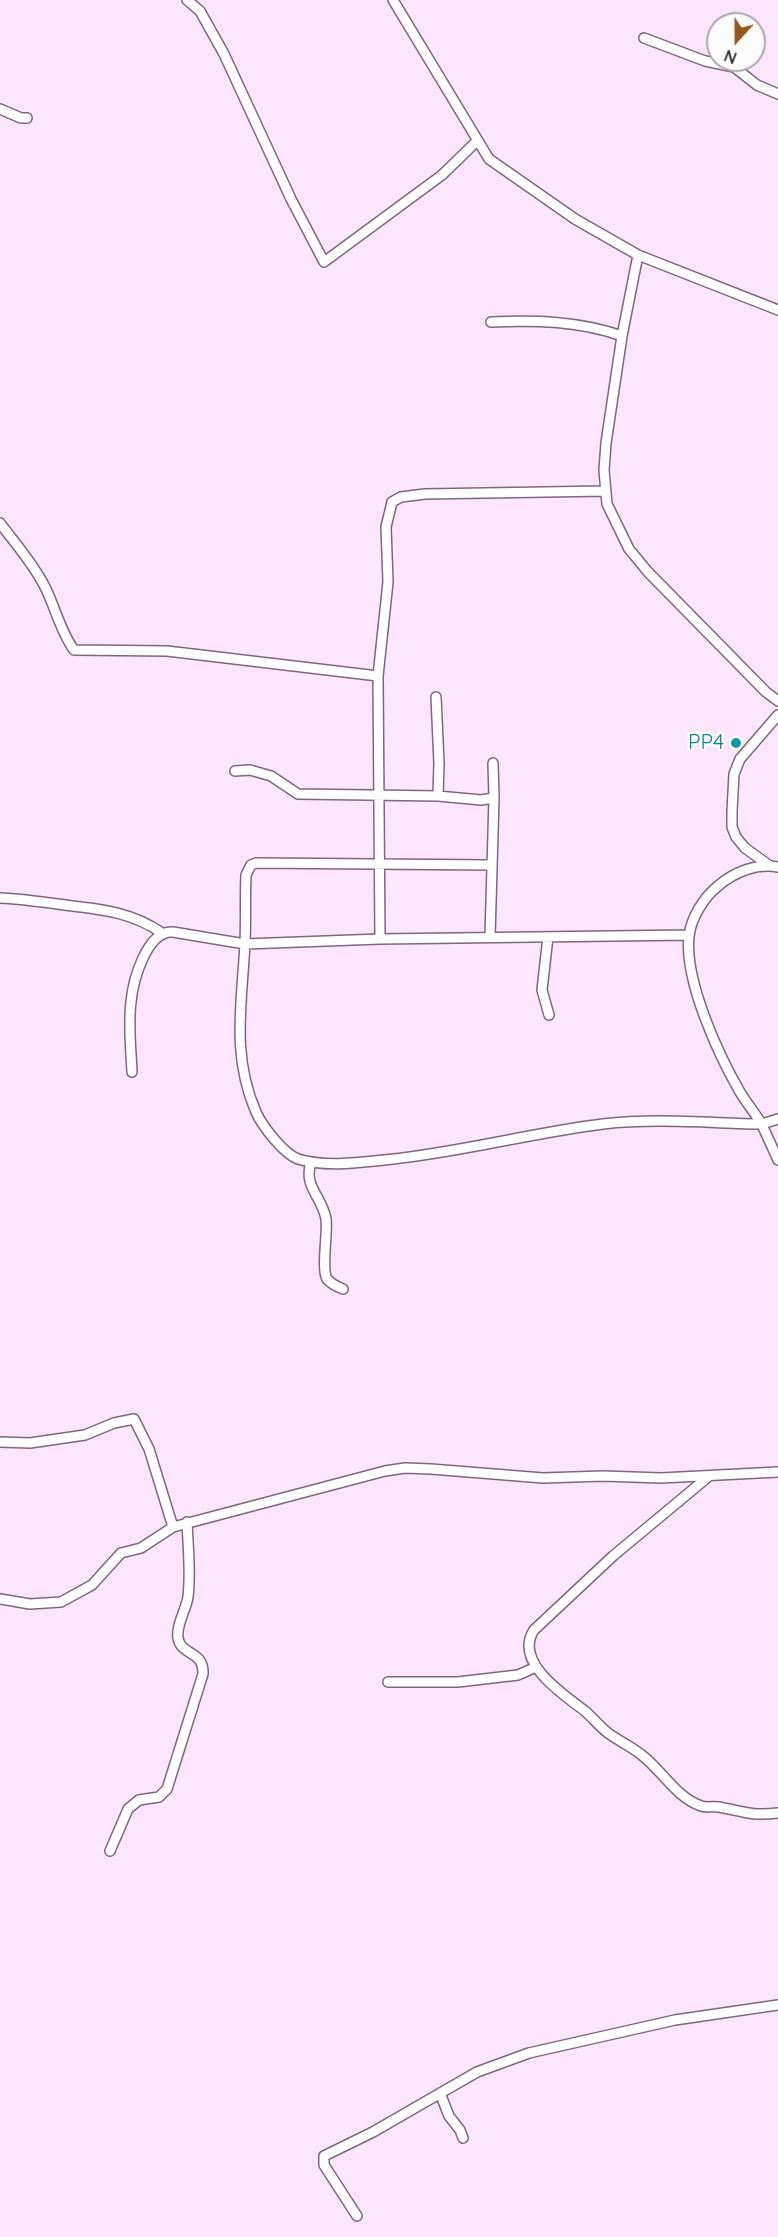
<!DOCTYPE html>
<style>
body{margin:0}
#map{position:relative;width:778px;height:2237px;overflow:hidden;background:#fde6fc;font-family:Quicksand,sans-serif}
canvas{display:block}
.north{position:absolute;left:706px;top:12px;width:60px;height:60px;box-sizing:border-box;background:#fcfcfc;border:2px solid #aca7ac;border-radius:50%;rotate:201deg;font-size:16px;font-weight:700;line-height:24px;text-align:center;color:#332833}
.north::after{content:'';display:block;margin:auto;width:21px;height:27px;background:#975721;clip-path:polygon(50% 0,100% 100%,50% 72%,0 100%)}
</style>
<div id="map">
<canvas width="778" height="2237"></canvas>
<div class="north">N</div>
</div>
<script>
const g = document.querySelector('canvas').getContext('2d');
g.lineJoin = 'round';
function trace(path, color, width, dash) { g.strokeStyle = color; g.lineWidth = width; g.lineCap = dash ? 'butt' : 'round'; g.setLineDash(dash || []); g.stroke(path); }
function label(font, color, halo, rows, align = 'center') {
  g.font = font + ' Quicksand,sans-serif'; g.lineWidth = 5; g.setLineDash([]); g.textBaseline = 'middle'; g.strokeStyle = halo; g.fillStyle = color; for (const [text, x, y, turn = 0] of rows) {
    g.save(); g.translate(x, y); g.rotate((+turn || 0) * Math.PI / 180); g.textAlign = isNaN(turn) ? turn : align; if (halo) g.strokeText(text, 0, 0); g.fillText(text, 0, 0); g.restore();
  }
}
const minor = new Path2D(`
 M187,0L200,11L224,54L291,199L324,262L442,175L477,141
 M393,0L489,159L575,219L638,255L778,310
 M644,38L705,61L734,67L757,85L778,94
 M0,109L21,118H27
 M638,255L622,336L606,443L604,470L607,504L629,549L648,572L766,692L778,701
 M491,322C535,320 580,321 622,336
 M0,523C15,543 32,562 44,585C55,606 60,631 74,650L167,651L378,676
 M436,697L439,763L438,796
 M235,771L250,770L271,776L298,794L438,796L481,800L494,798
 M491,865L256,863L251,865L246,875C245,897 246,920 245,943C242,1003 231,1055 256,1112C262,1126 284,1154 298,1159C325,1167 356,1163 384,1160C458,1153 530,1133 603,1124C655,1118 709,1123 762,1124L778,1119
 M770,866L745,848L736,837L732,827V811L734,774L740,759L778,715
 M778,867C757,863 734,872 718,886C704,897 691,918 689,936C684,980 718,1054 740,1092C747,1104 757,1115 763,1127C768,1138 773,1149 778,1160
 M0,898C22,899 43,902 65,905C100,909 132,912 162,933
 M490,937L494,798L493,763
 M548,937L542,990L549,1015
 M380,939L378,676L388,582L386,527L392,502L401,497L425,494L605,491
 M132,1072C131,1049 128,1025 131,1002C133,980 147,930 173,932L245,944L380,939L689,935
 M311,1162C303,1187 322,1196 326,1219C328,1233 321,1269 327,1279C331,1284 338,1287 343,1289
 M0,1442L30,1443L85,1435L114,1423L134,1419L149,1449L173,1527
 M708,1477L613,1556L534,1630C513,1662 564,1695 585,1711C593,1718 600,1727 608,1733C619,1741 632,1747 643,1756C663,1772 676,1797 701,1806C707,1808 714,1806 719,1807C745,1812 751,1816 778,1813
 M0,1599L30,1604L61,1602L92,1585L121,1553L141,1548L173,1527L385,1471L405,1468L431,1469L543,1478L603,1476L661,1478L778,1472
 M388,1682H458L518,1675L536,1667
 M110,1851L128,1809L139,1800L159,1797L167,1789L203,1674C204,1650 181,1656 178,1638C176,1625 186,1610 188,1597C191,1572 188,1547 187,1522
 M440,2093L449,2116L460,2130L463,2138
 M357,2216L324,2165V2156L373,2132L477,2072L529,2053L675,2020L778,2005`);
trace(minor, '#7f667e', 12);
trace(minor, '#fff', 9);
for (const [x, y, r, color] of [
 [736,743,6,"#0f9aa8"]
]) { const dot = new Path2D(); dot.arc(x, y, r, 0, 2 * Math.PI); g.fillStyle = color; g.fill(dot); trace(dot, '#fcfcfc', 2); }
label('21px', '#0d838f', '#fcfcfc', [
 ["PP4",724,743]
], 'right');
</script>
